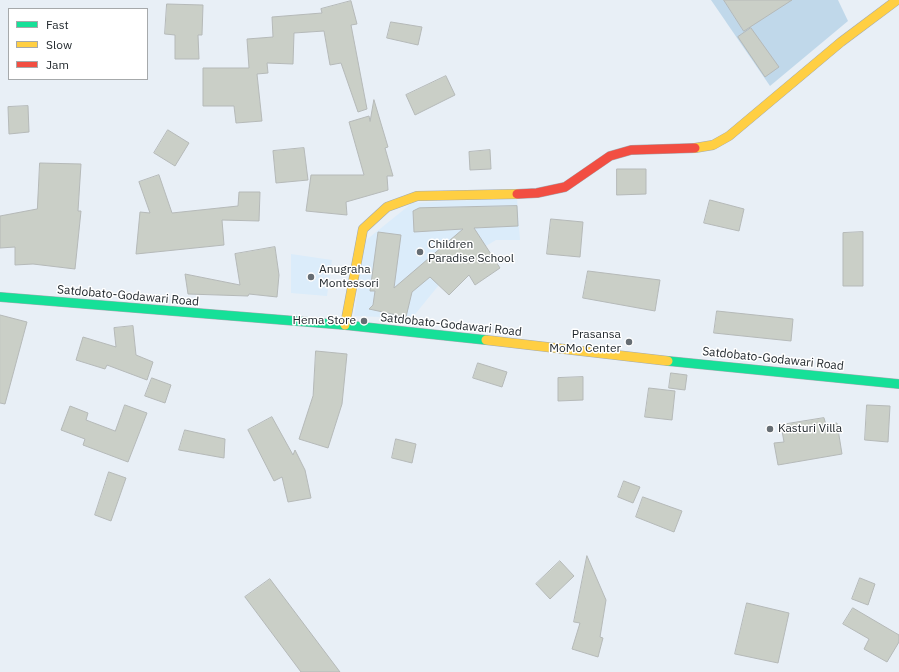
<!DOCTYPE html>
<style>
body{margin:0}
#map{position:relative;width:899px;height:672px;overflow:hidden;background:#e8eff6;font-family:"IBM Plex Sans",sans-serif}
canvas{display:block}
.legend{position:absolute;left:8px;top:8px;width:140px;height:72px;box-sizing:border-box;background:#fff;border:1px solid #a6a9ab;margin:0;padding:5px 7px;list-style:none;font-size:12px;color:#20272c}
.legend li{display:flex;align-items:center;gap:8px;height:20px}
.legend b{width:20px;border:1px solid #a6a9ab}
</style>
<div id="map">
<canvas width="899" height="672"></canvas>
<ul class="legend">
<li><b style="height:5px;background:#16e098"></b>Fast</li>
<li><b style="height:5px;background:#ffcf43"></b>Slow</li>
<li><b style="height:5px;background:#f24e42"></b>Jam</li>
</ul>
</div>
<script>
const g = document.querySelector('canvas').getContext('2d');
g.lineJoin = 'round';
function paint(path, color) { g.fillStyle = color; g.fill(path, 'evenodd'); }
function trace(path, color, width, dash) { g.strokeStyle = color; g.lineWidth = width; g.lineCap = dash ? 'butt' : 'round'; g.setLineDash(dash || []); g.stroke(path); }
function label(font, color, halo, rows, align = 'center') {
  g.font = font + ' "IBM Plex Sans",sans-serif'; g.lineWidth = 3; g.setLineDash([]); g.textBaseline = 'middle'; g.strokeStyle = halo; g.fillStyle = color; for (const [text, x, y, turn = 0] of rows) {
    g.save(); g.translate(x, y); g.rotate((+turn || 0) * Math.PI / 180); g.textAlign = isNaN(turn) ? turn : align; if (halo) g.strokeText(text, 0, 0); g.fillText(text, 0, 0); g.restore();
  }
}
paint(new Path2D(`
 M517,198L520,240H496L456,264L412,318L354,316L365,241L412,203Z
 M291,254L332,260L327,296L291,293Z`), '#dbecfa');
paint(new Path2D(`
 M711,0H838L848,21L770,86Z`), '#c0d8ea');
const building = new Path2D(`
 M724,0H792L744,31Z
 M351,1L357,24L351,25L367,109L358,112L341,63L330,65L324,31L294,33L293,64L267,63L268,73L257,74L262,121L236,123L234,106H203V68H249L247,39L273,37L272,17L322,13L321,9Z
 M167,4L203,5L202,35H198L199,59H175V35L165,34Z
 M391,22L422,27L418,45L387,38Z
 M751,28L779,67L765,77L738,37Z
 M446,76L455,95L415,115L406,95Z
 M374,100L388,147L385,148L393,176H387L388,190L346,202L347,215L306,211L311,175H364L349,122L369,116L370,121Z
 M28,106L29,132L9,134L8,107Z
 M168,130L189,143L175,166L154,153Z
 M304,148L308,180L276,183L273,151Z
 M490,150L491,169L470,170L469,152Z
 M40,163L81,164L78,211H81L75,269L33,264L15,265V247L0,248V216L37,209Z
 M617,169H646V194L617,195Z
 M159,175L172,213L238,206L239,192H260L259,221L222,220L224,245L136,254L140,212L150,213L139,182Z
 M710,200L744,209L739,231L704,223Z
 M517,206L518,226L474,228L500,268L475,285L469,275L449,295L430,277L412,292L406,317L369,309L373,305L375,291H370L378,232L401,235L394,288L463,229L414,232L413,211L419,208Z
 M551,219L583,222L580,257L547,254Z
 M863,232V286H843V233Z
 M275,247L279,275L277,297L249,294L248,296L188,294L185,274L240,285L235,254Z
 M588,271L660,280L655,311L583,298Z
 M717,311L793,319L791,341L714,333Z
 M0,315L27,322L5,404L0,403Z
 M133,326L136,355L153,362L147,380L107,365L105,369L76,360L83,337L116,347L114,328Z
 M316,351L347,354L342,404L328,448L299,439L313,396Z
 M478,363L507,372L502,387L473,378Z
 M671,373L687,375L685,390L669,388Z
 M583,377V400L558,401V378Z
 M152,378L171,385L165,403L145,396Z
 M649,388L675,391L672,420L645,417Z
 M125,405L147,413L128,462L83,445L85,439L61,430L70,406L88,413L86,420L115,431Z
 M867,405L890,406L888,442L865,440Z
 M272,417L293,455L295,450L305,470L311,498L288,502L282,477L274,481L248,430Z
 M824,418L826,425L837,423L842,454L778,465L774,443L784,442L781,425Z
 M185,430L225,439L224,458L179,450Z
 M396,439L416,444L412,463L392,458Z
 M109,472L126,478L111,521L95,515Z
 M624,481L640,487L633,503L618,497Z
 M643,497L682,511L674,532L636,517Z
 M587,556L606,600L600,637L603,638L598,657L572,649L580,623L574,622Z
 M560,561L574,576L550,599L536,584Z
 M860,578L875,584L868,605L852,599Z
 M270,579L340,672H301L245,597Z
 M747,603L789,613L778,663L735,654Z
 M853,608L899,635V642L887,662L864,649L869,639L843,624Z`);
paint(building, '#cacfc7');
trace(building, '#b5b9b8', 1);
const fast = new Path2D(`
 M0,297L345,325L486,340
 M668,361L899,384`);
const slow = new Path2D(`
 M695,148L713,145L729,136L841,42L897,0
 M345,325L363,229L387,207L417,196L517,194
 M486,340L668,361`);
const jam = new Path2D(`
 M517,194L537,193L565,187L610,156L631,150L695,148`);
trace(fast, '#a3aab0', 10);
trace(slow, '#a3aab0', 10);
trace(jam, '#a3aab0', 10);
trace(fast, '#16e098', 9);
trace(slow, '#ffcf43', 9);
trace(jam, '#f24e42', 9);
for (const [x, y, r, color] of [
 [420,252,4,"#666d73"],
 [311,277,4,"#666d73"],
 [364,321,4,"#666d73"],
 [629,342,4,"#666d73"],
 [770,429,4,"#666d73"]
]) { const dot = new Path2D(); dot.arc(x, y, r, 0, 2 * Math.PI); g.fillStyle = color; g.fill(dot); trace(dot, '#fff', 1.5); }
label('12px', '#20272c', '#fff', [
 ["Children",428,245],
 ["Paradise School",428,259],
 ["Anugraha",319,270],
 ["Montessori",319,284],
 ["Hema Store",356,321,"right"],
 ["Prasansa",621,335,"right"],
 ["MoMo Center",621,349,"right"],
 ["Kasturi Villa",778,429]
], 'left');
label('12px', '#20272c', '#fff', [
 ["Satdobato-Godawari Road",128,296,5],
 ["Satdobato-Godawari Road",451,325,6],
 ["Satdobato-Godawari Road",773,359,6]
]);
</script>
